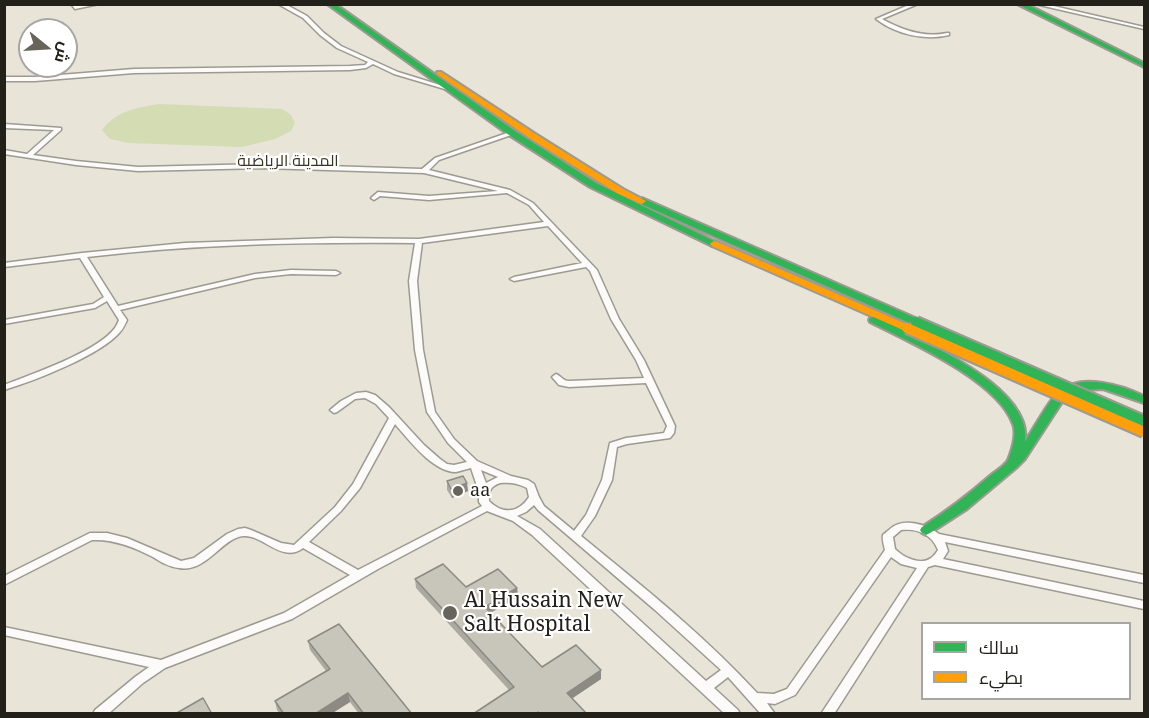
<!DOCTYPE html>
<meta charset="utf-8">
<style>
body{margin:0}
#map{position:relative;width:1149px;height:718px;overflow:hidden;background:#e8e4d8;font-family:"Noto Serif",Cairo,serif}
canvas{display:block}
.frame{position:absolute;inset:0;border:6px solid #222018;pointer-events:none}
.legend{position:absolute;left:921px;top:622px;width:210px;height:78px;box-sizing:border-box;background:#fff;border:2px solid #a7a6a3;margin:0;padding:8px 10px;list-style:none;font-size:18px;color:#222018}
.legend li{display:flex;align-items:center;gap:12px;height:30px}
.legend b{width:30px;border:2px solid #a7a6a3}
.north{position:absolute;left:18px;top:18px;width:60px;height:60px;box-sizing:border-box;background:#fff;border:2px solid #a7a6a3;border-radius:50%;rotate:108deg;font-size:16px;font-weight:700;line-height:24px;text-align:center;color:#222018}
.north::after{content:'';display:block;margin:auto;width:21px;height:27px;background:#67655b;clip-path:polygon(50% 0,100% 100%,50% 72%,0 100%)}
</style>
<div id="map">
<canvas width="1149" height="718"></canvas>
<div class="frame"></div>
<ul class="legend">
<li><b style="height:8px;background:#30b455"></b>سالك</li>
<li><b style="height:8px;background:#ff9f0a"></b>بطيء</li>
</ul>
<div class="north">ش</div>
</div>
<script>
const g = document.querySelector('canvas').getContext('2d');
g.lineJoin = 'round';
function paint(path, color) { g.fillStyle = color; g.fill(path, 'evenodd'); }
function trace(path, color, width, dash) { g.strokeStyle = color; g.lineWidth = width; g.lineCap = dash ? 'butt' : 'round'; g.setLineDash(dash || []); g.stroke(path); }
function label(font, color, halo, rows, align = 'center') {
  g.font = font + ' "Noto Serif",Cairo,serif'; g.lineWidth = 4.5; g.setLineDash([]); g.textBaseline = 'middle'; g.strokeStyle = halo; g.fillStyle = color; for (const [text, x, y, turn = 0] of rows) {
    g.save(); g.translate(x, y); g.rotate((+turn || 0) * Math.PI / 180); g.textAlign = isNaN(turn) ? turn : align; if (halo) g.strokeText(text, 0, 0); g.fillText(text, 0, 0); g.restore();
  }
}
paint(new Path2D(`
 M159,104L282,109L291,115L295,123L291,131L275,139L242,147L129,143L110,139L102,130C116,111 136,108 159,104Z`), '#d3dcb2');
const street = new Path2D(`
 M71,4H76V6L99,4L75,9Z
 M278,4H285L307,16L324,33L341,46L398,72L453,89L448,90L394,74L373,64L366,68L350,70L134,73L35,81H4V77H35L134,69L350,66L365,65L368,62L337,48L320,35L303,18Z
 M911,4H918L882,19C902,30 924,38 947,33H949V35C924,41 896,34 876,19Z
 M1035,4H1045L1144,27V29Z
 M4,124L61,128V130L33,155L76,161L138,167L263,164L422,169L435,158L510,132H514V134L439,160L429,170L510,190L533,203L597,270L619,319L644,360L675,426L674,433L670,438L627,444L617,447L612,480L595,516L581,536C642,586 704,635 757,693L774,694L787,689L885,550C884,546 882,539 883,535C884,534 889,530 890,529C903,517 926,524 939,534L1144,575V583L945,542L948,551L943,559L1144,601V609L935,565L928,567L834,714H821L917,568L901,564L891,557L795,695L775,704L767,703L775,714H761L728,677L714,688L738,710L740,714H725L532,535L513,521L487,511L378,569L292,619L165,668L143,683L108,714H93L95,710L135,677L149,667L4,635V627L161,660L284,613L350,575L303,548C282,564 263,534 243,536C222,538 206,573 179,568C169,567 161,562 153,557C134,547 114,539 92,540L4,585V576L90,533H107L127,538L181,561L194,558L227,534L238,529L245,528L251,530L281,543L294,545L335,507L353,484L389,418L376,404L365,398L355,399L337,412L334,413L330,410L341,401L356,393L366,392L375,395L389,407L424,445L440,459L447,464L454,465L467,462L448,443L427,412L415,350L409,281L415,243C305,242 196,244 87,257L118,306L255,274L291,270L336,271L340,273L336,275L291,274L255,278L120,310L127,320C125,324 123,329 120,332C101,355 34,381 4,390V385C32,374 97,352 115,328C116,326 118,323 119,320L107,301L95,308L4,324V320L93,304L104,297L80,258L4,267V263L82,253L185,243L333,238L419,239L544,222L529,205L507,193L429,200L380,196L374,200L371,198L378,192L429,196L498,191L424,173L263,168L138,171L76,165L4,154V150L27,154L54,130L4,128ZM548,226L582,263L514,277L510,279L514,281L586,267L590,271L611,319L636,360L644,378L569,381C563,381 561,376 556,374L552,377L559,385L569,387L646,383L667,426L664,433L626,438L610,443L602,480L586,515L574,531L544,506L539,497L534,484L528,480L511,476L477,461L454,439L435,412L423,350L417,281L422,243ZM395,424C409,440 433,472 456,472C461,471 466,469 471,468L479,492V502L482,506L358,570L309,542L341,511L360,488ZM481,470L498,477L486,483ZM500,483C510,482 518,483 527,488L529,497C518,514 502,514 489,501C488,491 491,486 500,483ZM534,505L538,510L655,610L721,670L706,681L540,529L517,516L526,512ZM901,530C917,528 932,534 938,550C936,553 934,556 931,558C920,566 903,557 895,549L893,537Z`);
const fast = new Path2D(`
 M327,4H335L515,131L596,183L720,244L718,246H712L590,187L509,135Z
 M1017,4H1026L1144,63V67Z
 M642,198L920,320L921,322L920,324H912L639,203L638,201Z
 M874,317C890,322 906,332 920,339C954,357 1032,396 1025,442C1032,431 1051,397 1059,391C1082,373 1121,385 1144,396V403L1103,389L1083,390L1066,396L1025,459L1016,468L967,509L930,533L926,535L922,533L920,530L922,527C947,511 968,495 991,475C996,471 1005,466 1008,460C1012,450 1017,434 1013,424C998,381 910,342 870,322L869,320L870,318Z`);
const slow = new Path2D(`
 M437,72H441L537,135L623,189L646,201L642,204L639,203L617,193L531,139L437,74Z
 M715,241L911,326L912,328L911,330H903L712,246L710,244L712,242Z`);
trace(street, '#9d9a92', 3);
trace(fast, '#9d9a92', 4);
trace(slow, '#9d9a92', 4);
paint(street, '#fcfbf9');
paint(fast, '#30b455');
paint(slow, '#ff9f0a');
const fastBridge = new Path2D(`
 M916,322L1144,421`);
const slowBridge = new Path2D(`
 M907,328L1144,432`);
trace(fastBridge, '#9d9a92', 14, []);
trace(slowBridge, '#9d9a92', 14, []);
trace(fastBridge, '#30b455', 10);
trace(slowBridge, '#ff9f0a', 10);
paint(new Path2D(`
 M447,481L468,491L452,498L447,490Z
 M415,579L466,587L517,588L518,597L490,613L542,667L601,670V679L572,698L587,714H473L509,690L416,588Z
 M308,641L412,714H359L350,702L331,714H280L277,710L275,701L326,671L310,650Z`), '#aca9a1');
paint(new Path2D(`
 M467,483L468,491L452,498L451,489Z
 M517,588L518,597L485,616V607Z
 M601,670V679L567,702V693Z
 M348,693L350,702L331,714H315Z`), '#8c8a83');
const building = new Path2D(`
 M463,476L467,483L451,489L447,481Z
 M443,564L466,587L498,569L517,588L485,607L542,667L576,645L601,670L567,693L587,714H539L538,712L536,714H473L514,687L415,579Z
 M339,624L412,714H364L348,693L315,714H284L275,701L330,669L308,641Z
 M203,698L212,714H175Z`);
paint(building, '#c8c5bb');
trace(building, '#8c8a83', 1.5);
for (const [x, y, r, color] of [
 [458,491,6,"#67655b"],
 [450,613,8,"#67655b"]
]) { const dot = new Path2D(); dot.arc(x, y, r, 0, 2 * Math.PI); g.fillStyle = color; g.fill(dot); trace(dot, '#fff', 2); }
label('16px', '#383422', '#fff', [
 ["المدينة الرياضية",288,161]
]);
label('18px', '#222018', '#fff', [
 ["aa",470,491]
], 'left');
label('21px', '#222018', '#fff', [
 ["Al Hussain New",464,601],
 ["Salt Hospital",464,625]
], 'left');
</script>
